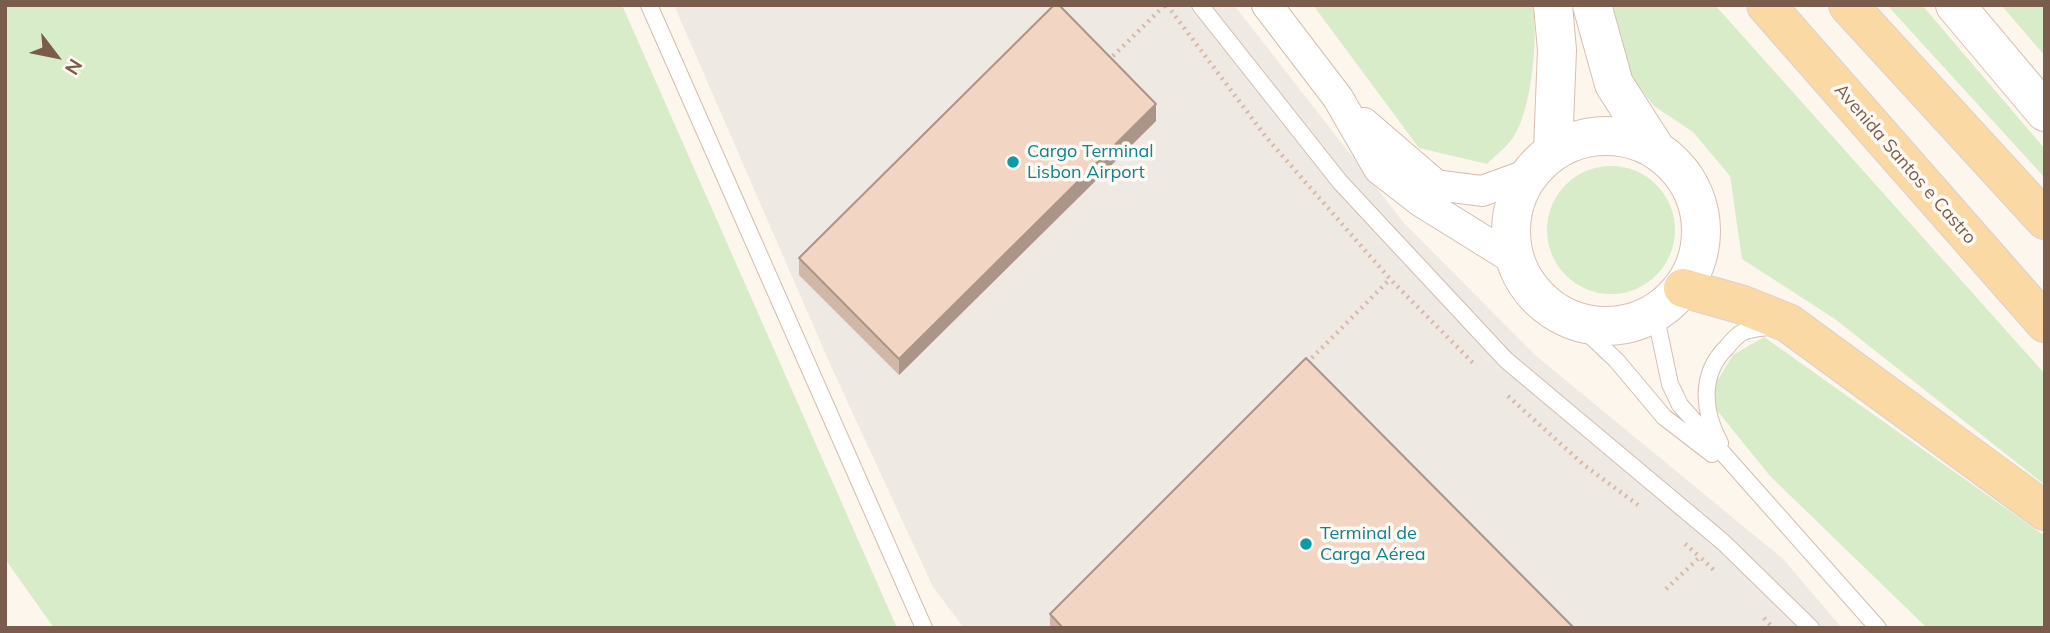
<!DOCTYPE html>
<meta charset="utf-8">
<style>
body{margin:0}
#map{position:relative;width:2050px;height:633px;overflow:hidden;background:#fdf6ec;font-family:Mulish,sans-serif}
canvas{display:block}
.frame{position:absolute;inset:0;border:7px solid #7a5c4d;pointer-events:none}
.north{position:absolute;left:21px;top:21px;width:70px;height:70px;-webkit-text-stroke:5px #fffaf3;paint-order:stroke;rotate:122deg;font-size:19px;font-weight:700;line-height:28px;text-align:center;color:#7a5c4d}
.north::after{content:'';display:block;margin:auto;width:24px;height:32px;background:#7a5c4d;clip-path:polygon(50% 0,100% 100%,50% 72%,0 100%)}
</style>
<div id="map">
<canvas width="2050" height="633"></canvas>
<div class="frame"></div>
<div class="north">N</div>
</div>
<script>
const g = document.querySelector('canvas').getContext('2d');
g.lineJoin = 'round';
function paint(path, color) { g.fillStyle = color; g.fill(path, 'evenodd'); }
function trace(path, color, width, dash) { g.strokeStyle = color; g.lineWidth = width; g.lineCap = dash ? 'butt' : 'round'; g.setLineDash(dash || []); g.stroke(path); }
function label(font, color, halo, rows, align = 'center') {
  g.font = font + ' Mulish,sans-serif'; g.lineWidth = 7; g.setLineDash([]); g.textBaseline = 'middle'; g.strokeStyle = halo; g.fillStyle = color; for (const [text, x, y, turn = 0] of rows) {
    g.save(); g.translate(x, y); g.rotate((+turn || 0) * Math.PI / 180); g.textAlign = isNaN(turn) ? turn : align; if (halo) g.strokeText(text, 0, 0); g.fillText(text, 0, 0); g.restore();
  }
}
paint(new Path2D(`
 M674,5H1234L1404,223L1535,355L1783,559L1842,628H964L933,587L830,364Z`), '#efe9e4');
paint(new Path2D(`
 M5,5H622L897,628H54L5,559Z
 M1313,5H1533C1538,37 1532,108 1514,136C1508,146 1496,155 1487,164L1419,148Z
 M1613,5H1715L2045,374V485L1835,319L1742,259L1730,176L1693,132L1654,106L1626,70Z
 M1887,5H1922L2045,149V178Z
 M2001,5H2045V56Z
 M1547 230a64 64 0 1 1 128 0a64 64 0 1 1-128 0Z
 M1764,337L2045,536V628H1927L1770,476L1707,398L1733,355Z`), '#d8ecc9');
const lane = new Path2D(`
 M649,5L924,628
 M1200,5L1340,182L1506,360L1723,542L1811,628
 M1655,313L1670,384L1680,405L1878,628
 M1576,322L1617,361L1664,417L1712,454
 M1720,443C1703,412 1699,374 1727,347C1731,342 1737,335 1743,332C1752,328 1765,328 1775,326`);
const street = new Path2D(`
 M1267,5L1338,98L1379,169L1420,201L1515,260
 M1364,123L1436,185L1482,191L1529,174`);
const secondary = new Path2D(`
 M1553,5L1557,50L1553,150
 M1592,5L1614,84L1655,148
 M1955,5L2045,112
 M1511 231a95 95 0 1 1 190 0a95 95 0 1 1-190 0Z`);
const primary = new Path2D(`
 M1766,5L2045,323
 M1848,5L2045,220
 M1683,288L1743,305L1788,323L2045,511`);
trace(lane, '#d1beb0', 18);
trace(street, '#d1beb0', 32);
trace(secondary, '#d6c0b0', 40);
trace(primary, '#dad1cd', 40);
trace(new Path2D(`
 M1167,5L1266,137L1390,279L1473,363
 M1108,61L1165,5
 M1307,363L1390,279
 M1508,396L1584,465L1638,505
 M1685,544L1700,557
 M1666,589L1700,557L1717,573
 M1764,618L1773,628`), '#d9b8a5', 4.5, [2, 5]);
trace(lane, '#fff', 16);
trace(street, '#fff', 30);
trace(secondary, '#fff', 38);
trace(primary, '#fbd9a5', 38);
paint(new Path2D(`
 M1156,121L899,375L799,275V258Z
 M1050,614L1574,628H1050Z`), '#d1b7a8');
paint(new Path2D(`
 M1156,104V121L899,375V359Z`), '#aa9588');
const building = new Path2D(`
 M1054,5H1059L1156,104L899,359L799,258Z
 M1306,358L1574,628H1063L1050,614Z`);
paint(building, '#f3d5c3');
trace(building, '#aa9588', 2);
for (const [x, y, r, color] of [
 [1013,162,7,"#0f9aa8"],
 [1306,544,7,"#0f9aa8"]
]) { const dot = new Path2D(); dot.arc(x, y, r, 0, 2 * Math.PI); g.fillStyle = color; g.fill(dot); trace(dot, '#fffaf3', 2.5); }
label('18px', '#0d838f', '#fffaf3', [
 ["Cargo Terminal",1027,152],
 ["Lisbon Airport",1027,173],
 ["Terminal de",1320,534],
 ["Carga Aérea",1320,555]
], 'left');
label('18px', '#7a5c4d', '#fffaf3', [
 ["Avenida Santos e Castro",1905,164,49]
]);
</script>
